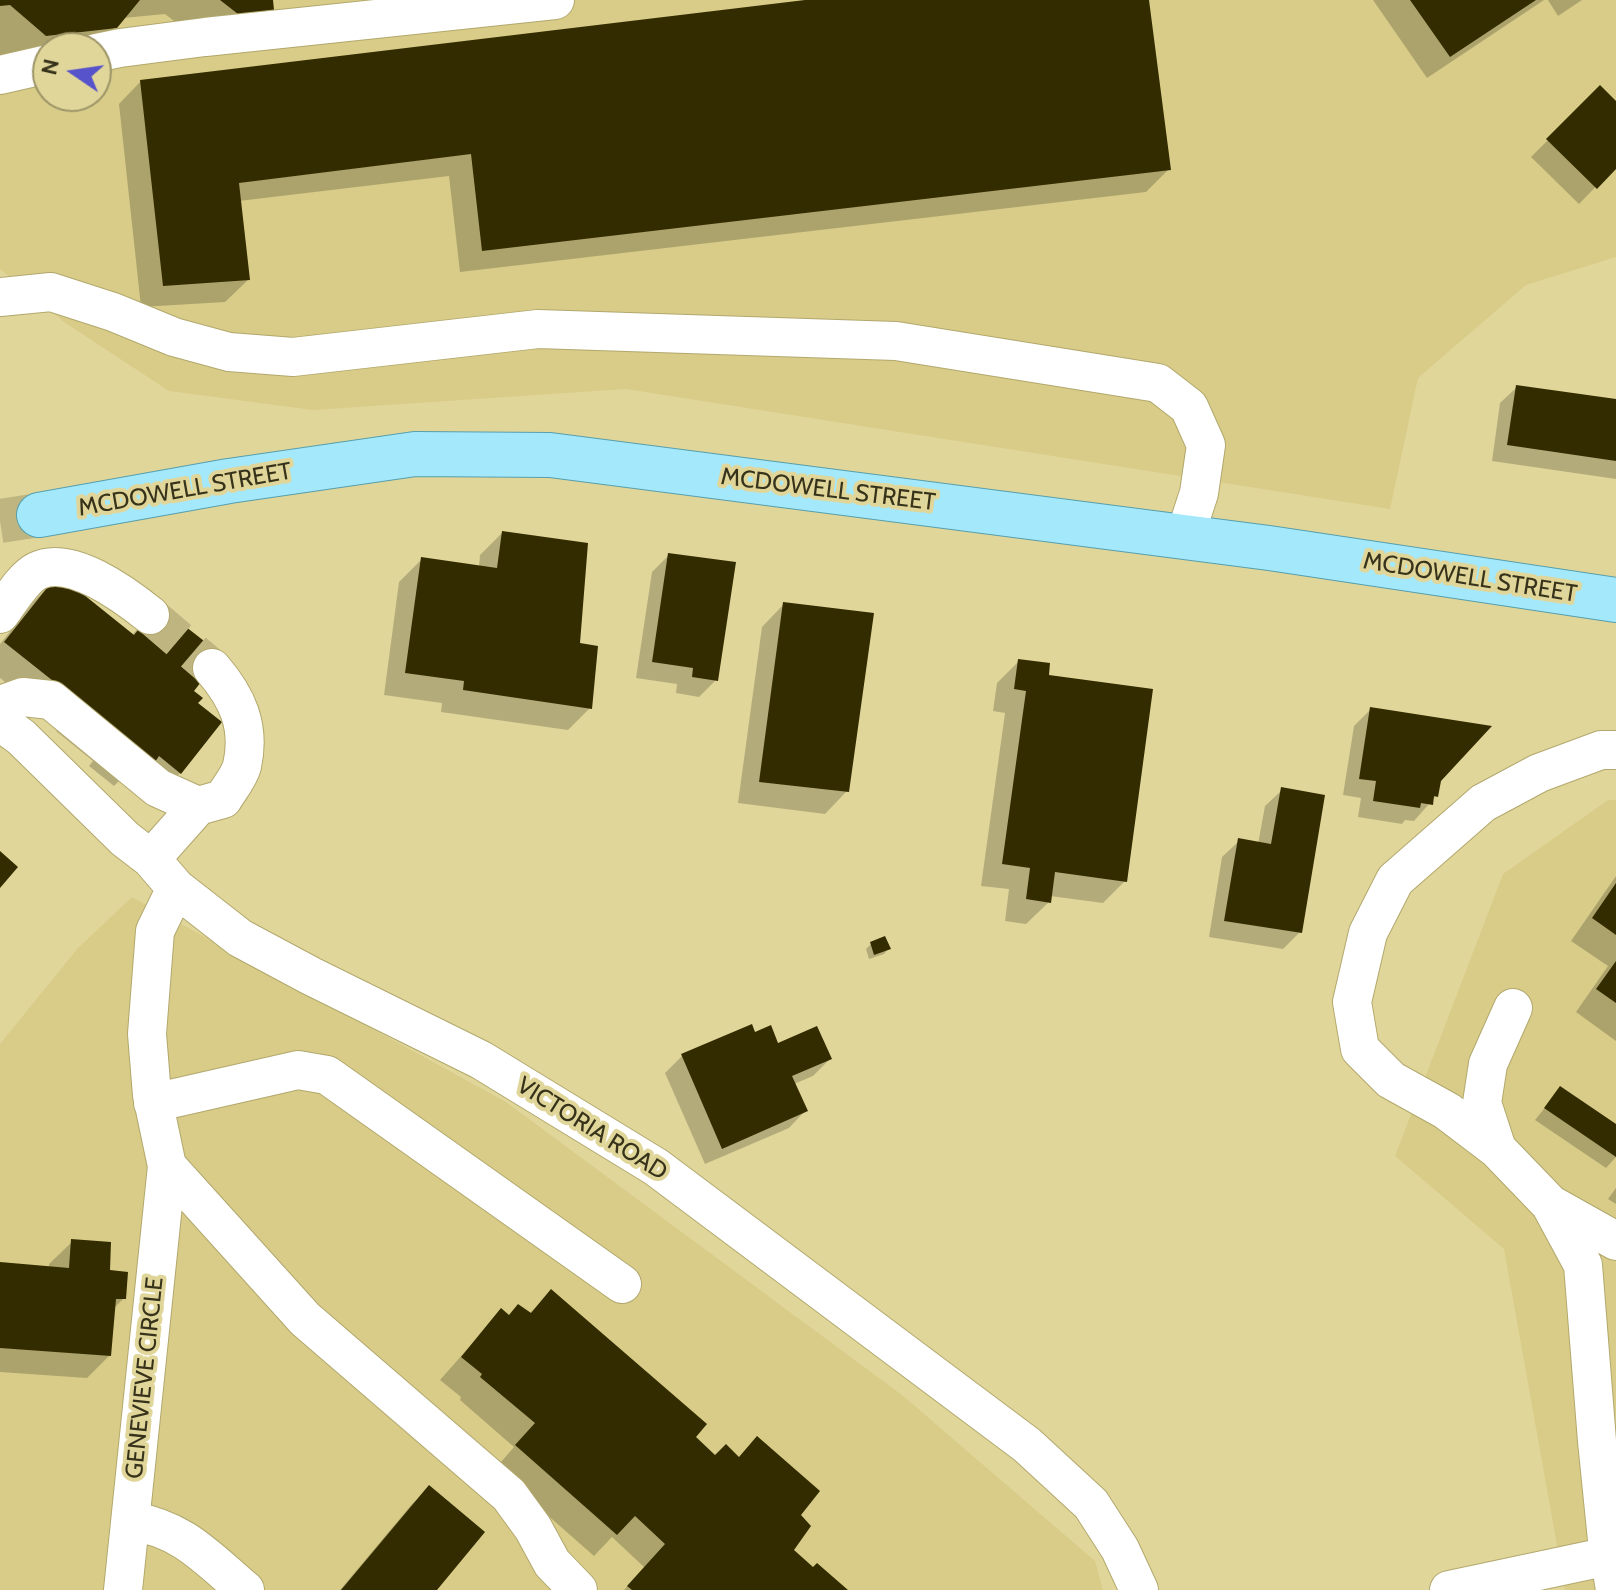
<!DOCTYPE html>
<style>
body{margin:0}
#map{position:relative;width:1616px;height:1590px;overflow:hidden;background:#e1d69a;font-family:Cabin,sans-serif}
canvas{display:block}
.north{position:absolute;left:32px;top:32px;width:80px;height:80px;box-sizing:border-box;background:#e1d69a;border:2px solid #9d9567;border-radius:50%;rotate:283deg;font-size:22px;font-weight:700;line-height:32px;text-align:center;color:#37331b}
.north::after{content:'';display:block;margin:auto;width:28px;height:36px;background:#5753cb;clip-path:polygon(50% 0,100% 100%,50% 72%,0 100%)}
</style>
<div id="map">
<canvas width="1616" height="1590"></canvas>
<div class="north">N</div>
</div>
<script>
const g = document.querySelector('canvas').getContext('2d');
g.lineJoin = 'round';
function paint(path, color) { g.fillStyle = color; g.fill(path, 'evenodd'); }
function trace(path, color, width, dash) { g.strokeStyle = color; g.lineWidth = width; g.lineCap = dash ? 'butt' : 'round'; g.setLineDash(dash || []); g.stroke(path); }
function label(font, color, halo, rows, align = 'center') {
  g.font = font + ' Cabin,sans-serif'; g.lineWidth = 8; g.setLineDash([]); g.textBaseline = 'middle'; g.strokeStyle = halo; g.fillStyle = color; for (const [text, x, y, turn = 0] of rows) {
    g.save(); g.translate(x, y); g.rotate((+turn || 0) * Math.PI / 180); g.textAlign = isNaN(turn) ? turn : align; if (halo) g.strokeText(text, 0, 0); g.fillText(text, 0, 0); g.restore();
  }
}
paint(new Path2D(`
 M0,0H1616V257L1526,285L1418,378L1390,509L626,389L313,410L169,391L64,322L0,269ZM48,48H96V96H48Z
 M1608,800H1616V1590H1565L1504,1249L1395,1156L1503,874Z
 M132,897L506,1102L902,1395L1095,1561L1103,1590H0V1044L77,949Z`), '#d8cc88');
paint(new Path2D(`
 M0,0H271L272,9L239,41L205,45L165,14L123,18L95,48H48L0,56Z
 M825,0H1147L1169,169L1146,192L460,272L449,176L239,201L248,280L225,302L141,307L119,104L141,81Z
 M1373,0H1544L1427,78Z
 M1548,0H1582L1558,16Z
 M1600,88L1616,104V166L1579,204L1531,157Z
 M1517,387L1616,401V479L1492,461L1500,403Z
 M502,533L578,645L590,708L568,730L441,712L442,703L384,695L399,582L422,559L479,567L480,555Z
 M669,555L716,680L699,697L676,693L677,684L636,678L652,572Z
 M58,577L132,635L158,608L195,703L180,773L158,795L123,777L114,786L89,766L93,761L56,731L60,726L0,678V644L36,599Z
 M784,604L847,791L825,814L738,803L762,627Z
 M1019,661L1046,676L1125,881L1103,903L1050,896L1049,902L1026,924L1005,921L1009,889L981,886L1005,713L993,711L997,683Z
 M1371,709L1436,796L1414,821L1405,820L1402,824L1358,817L1361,798L1343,795L1354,726Z
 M1282,790L1300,932L1283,949L1209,937L1222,857L1239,841L1258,844L1265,806Z
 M1616,876V1041L1576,1012L1608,966L1571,941Z
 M871,944L888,949L884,954L869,959L866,949Z
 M751,1026L754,1034L777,1045L830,1059L813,1076L794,1084L805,1111L789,1128L705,1164L665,1073L682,1056Z
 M1560,1089L1616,1127V1157L1606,1168L1535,1120Z
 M1616,1188V1204L1608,1199Z
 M72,1242L107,1272L124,1298L113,1309L109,1356L87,1378L0,1372V1264L49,1268V1264Z
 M551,1292L694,1438L715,1457L798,1515L792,1550L813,1569L845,1590H624L644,1567L612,1537L594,1556L495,1469L514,1447L460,1400L461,1397L440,1380L501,1311L509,1317L529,1314Z
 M429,1488L434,1590H340L412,1504Z`), '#0003');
paint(new Path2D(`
 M0,0H140L117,28L46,36L10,5L0,6Z
 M220,0H273L274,10L238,14Z
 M805,0H1149L1171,170L482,251L471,154L239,183L250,280L163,286L140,80Z
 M1410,0H1536L1450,57Z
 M1600,85L1616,101V169L1597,189L1546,139Z
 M1516,385L1616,399V461L1507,445Z
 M502,531L588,543L580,643L598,646L592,709L463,690L464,681L405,673L421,557L497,568Z
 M668,553L736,562L718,681L692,677L693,668L652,662Z
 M58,574L134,635L158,605L222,655L194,691L203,698L198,703L222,722L181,774L159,756L155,762L4,642Z
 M783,602L874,613L849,792L759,782Z
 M1018,659L1050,663L1049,675L1153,689L1127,882L1055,872L1051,903L1026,899L1030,868L1002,864L1026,691L1014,689Z
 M1370,707L1492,726L1441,781L1438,797L1434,796L1433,805L1421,803L1420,808L1373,801L1376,781L1359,779Z
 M1281,787L1325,795L1302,933L1224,921L1238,838L1271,844Z
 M0,851L18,867L0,888Z
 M1616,883V935L1592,918Z
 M885,936L891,949L874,955L870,942Z
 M1616,961V1003L1596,989Z
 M752,1024L755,1032L771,1025L778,1043L817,1026L832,1059L792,1076L808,1111L722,1149L681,1054Z
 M1560,1086L1616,1124V1157L1544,1108Z
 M71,1239L111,1242L110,1270L128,1272L126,1299H116L111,1356L0,1348V1262L69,1268Z
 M551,1289L707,1424L696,1437L715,1455L726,1444L739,1457L757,1436L820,1491L801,1515L811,1526L794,1550L813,1567L817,1563L848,1590H632L627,1586L665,1544L635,1516L617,1535L515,1445L535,1423L480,1377L482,1374L461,1357L501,1308L509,1315L518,1304L531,1313Z
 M429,1485L485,1532L437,1590H341Z`), '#332c00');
trace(new Path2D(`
 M150,615L212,668`), '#bfb581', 38, [38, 19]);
trace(new Path2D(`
 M0,521L39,515`), '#bfb581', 44, [44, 22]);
const minor = new Path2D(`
 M96,53L120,48L205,37L555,0
 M0,75L48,64
 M0,297L51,292L113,312L174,337L229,352L293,357L538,329L896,341L1158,383L1189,407L1206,445L1199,493L1185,536
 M0,614C10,601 23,578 37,571C70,554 125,595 150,615
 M0,705L23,697L51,700L158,788L198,806
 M0,722L21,737L125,839L151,859L176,888L240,938L311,976L481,1060L656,1167L1027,1445L1091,1504L1120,1549L1139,1590
 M151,859L198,806L223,799C229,789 239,777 242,766C251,726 237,697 212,668
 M176,888L155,931L147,1034L152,1095L167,1166L305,1319L509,1495L533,1528L552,1563L578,1590
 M153,1103L298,1070L327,1075L622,1284
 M1497,1149L1482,1103L1488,1064L1513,1008
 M1550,1204L1616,1241
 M131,1521C183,1529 206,1557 245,1590
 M123,1590L167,1166
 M1449,1590L1609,1556
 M1615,1590L1607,1540L1597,1441L1583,1265L1550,1204L1497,1149L1447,1111L1391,1080L1360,1049L1352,1002L1368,933L1395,880L1483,803L1539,773L1601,750H1616`);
const major = new Path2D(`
 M39,515L229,481L415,454L550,455L1269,548L1616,600`);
trace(minor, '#b2a86d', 40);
trace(major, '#579fac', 46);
trace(minor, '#fff', 38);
trace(major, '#a4e8fc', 44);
label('24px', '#37331b', '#e1d69a', [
 ["MCDOWELL STREET",185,490,-10],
 ["MCDOWELL STREET",828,490,7],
 ["MCDOWELL STREET",1470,578,9],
 ["VICTORIA ROAD",592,1129,32],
 ["GENEVIEVE CIRCLE",145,1378,-84]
]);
</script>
